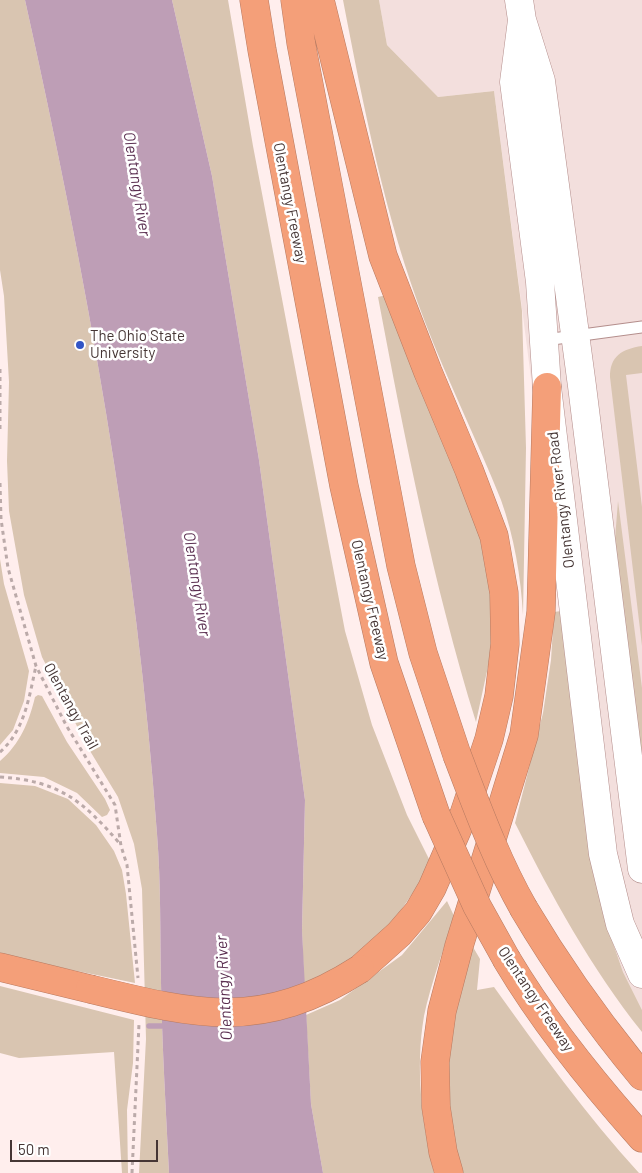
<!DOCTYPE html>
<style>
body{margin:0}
#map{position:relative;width:642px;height:1173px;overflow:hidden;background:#ffeeed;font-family:Barlow,sans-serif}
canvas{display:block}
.scale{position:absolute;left:10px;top:1140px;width:148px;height:22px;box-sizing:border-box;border:2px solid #463635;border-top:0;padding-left:6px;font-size:15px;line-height:18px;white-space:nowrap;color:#463635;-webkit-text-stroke:4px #fff;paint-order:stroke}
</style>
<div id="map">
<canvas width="642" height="1173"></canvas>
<div class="scale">50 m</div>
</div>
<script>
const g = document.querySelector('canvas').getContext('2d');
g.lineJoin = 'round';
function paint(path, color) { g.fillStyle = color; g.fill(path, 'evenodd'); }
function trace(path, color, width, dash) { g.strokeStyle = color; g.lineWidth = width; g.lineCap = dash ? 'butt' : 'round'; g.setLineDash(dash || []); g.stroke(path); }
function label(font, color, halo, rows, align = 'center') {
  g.font = font + ' Barlow,sans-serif'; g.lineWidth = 5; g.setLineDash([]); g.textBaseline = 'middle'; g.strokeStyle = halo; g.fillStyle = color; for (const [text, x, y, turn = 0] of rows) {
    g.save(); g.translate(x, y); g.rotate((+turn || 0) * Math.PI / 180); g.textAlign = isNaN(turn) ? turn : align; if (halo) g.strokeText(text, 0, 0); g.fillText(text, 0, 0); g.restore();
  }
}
paint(new Path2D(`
 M379,0H642V1010L623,972L606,923L561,611L494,91L438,97L387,45Z`), '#f3dfdd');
paint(new Path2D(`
 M0,0H25C86,275 137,553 157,834C161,883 160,933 161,983C162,1046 166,1110 169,1173H139L146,1039L142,889L134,844L118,797L87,746L42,657L24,595L9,511L7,461L9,382L4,296L0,270Z
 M172,0H228L253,146L345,631L372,725L407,815L431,863C411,897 389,933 356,956C341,967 321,974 304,983L302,930L305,800L259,460L212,176Z
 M343,0H379L387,45L438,97L494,91L522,311L526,448L523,615C521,577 514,536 501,500C477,440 448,382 425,322C385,218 364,109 343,0Z
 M387,295L488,556L494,614L489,662L476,722C433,583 405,440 378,297Z
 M642,346V373L626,375L642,507V646L610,377C610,356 622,349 642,346Z
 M618,501L642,688V769L615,539Z
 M0,559L4,584L29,671L24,701L13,730L0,745Z
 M561,611L606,923L623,972L642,1010V1032C591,968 552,897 515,823L543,713L551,660L554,612Z
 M38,695L42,696L67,742L105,799L110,810L107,815L102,817L77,793L44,777L0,773V761C20,744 29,722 35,697Z
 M0,783L35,786L68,799L96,825L114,851L122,870L126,894L135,983L0,955Z
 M447,901L454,916C444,949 431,983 424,1016C415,1069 422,1122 434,1173H323L311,1104L306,1015L340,1000L402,955Z
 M473,947L480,959L477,990L494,987C540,1051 586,1115 639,1173H461C449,1123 442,1072 452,1021C457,996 466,971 473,947Z
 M0,986L134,1020L133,1063L127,1110L128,1173H122L114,1052L19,1058L0,1053Z`), '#d9c5b1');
paint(new Path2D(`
 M25,0H172L212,176L259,460L305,800L302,930L311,1104L323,1173H169C166,1110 162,1046 161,983C160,933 161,883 157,834C137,553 86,275 25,0Z`), '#be9eb6');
trace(new Path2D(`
 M149,1026H162`), '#be9eb6', 5.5);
const lane = new Path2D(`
 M545,340L642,327`);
const secondary = new Path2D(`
 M519,0L522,20L541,81L582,386L642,869
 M522,20L514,82L540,282L547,387L603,854L620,924L642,974`);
const highway = new Path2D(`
 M254,0L262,50L344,486L384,663L436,815
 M295,0L301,43L401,566L423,653L457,755
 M320,0L383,256L428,372L469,470L494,536L504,593L505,644L499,696L489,739L464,814L432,888L418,912L399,934L360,969
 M524,909C559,968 598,1023 642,1076
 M507,960C545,1024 593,1083 642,1138
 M0,967L90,989
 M449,1173L443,1152L436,1107L435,1062L442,1011L459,946L524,735L541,612L547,387`);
trace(lane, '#b48e8c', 13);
trace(secondary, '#b48e8c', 29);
trace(highway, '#b77a61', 29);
trace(new Path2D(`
 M0,369V430
 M0,483L1,519L8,568L36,666L66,725L115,805L121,846L127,865L138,978
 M0,752C25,730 29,697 36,666
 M0,777C60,781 83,801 121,845
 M132,1173L139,1024`), '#bbaaa9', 3, [4, 4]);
trace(lane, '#fff', 11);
trace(secondary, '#fff', 28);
trace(highway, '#f49f79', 28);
const highwayBridge = new Path2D(`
 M457,755C477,807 496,860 524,909
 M436,815L477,906L507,960
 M90,989C196,1015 262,1032 360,969`);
trace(highwayBridge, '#b77a61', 29, []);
trace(highwayBridge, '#f49f79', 28);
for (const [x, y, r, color] of [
 [80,345,5,"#3255c6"]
]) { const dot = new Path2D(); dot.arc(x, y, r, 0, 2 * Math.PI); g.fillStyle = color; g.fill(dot); trace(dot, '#fff', 2); }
label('15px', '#463635', '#fff', [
 ["Olentangy Freeway",290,203,79],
 ["Olentangy River Road",561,500,-97],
 ["Olentangy Freeway",370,600,77],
 ["Olentangy Trail",71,706,61],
 ["Olentangy Freeway",536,999,56]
]);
label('15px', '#463635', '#fff', [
 ["The Ohio State",90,336],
 ["University",90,353]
], 'left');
label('italic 16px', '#5b2f51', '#fff', [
 ["Olentangy River",137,184,81],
 ["Olentangy River",197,584,81],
 ["Olentangy River",224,988,-93]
]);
</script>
